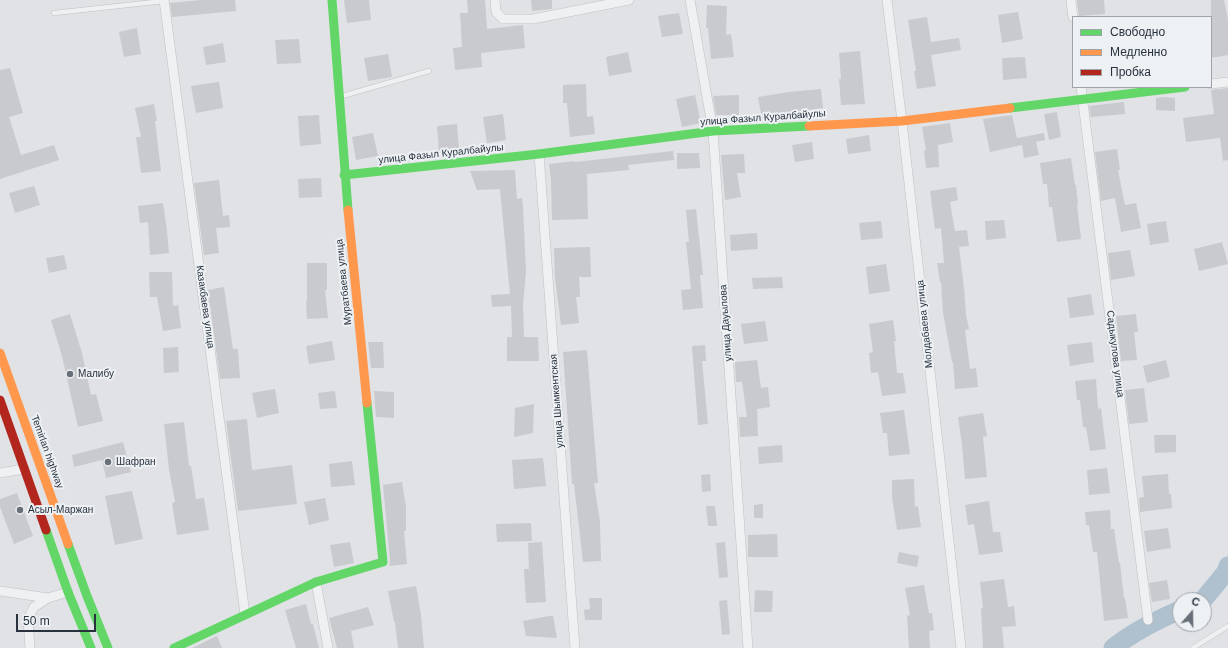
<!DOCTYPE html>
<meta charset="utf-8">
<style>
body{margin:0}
#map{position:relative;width:1228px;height:648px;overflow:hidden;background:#e0e2e5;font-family:Arial,sans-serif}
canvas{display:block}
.legend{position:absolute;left:1072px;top:16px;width:140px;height:72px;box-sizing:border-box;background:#edf1f4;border:1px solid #9ea4ab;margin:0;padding:5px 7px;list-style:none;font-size:12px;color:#28313d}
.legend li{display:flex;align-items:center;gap:8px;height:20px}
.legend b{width:20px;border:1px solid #9ea4ab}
.north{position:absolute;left:1172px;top:592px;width:40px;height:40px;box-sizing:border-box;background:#edf1f4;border:1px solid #9ea4ab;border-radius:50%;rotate:20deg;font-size:11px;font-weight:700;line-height:16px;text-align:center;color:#28313d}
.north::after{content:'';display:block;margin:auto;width:14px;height:18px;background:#686f78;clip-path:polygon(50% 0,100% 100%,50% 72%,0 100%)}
.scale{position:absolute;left:16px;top:614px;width:80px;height:18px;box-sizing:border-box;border:2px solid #28313d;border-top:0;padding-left:5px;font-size:12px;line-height:14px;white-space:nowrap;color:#28313d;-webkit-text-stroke:3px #edf1f4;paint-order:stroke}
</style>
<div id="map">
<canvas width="1228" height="648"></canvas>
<ul class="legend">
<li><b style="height:5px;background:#63d668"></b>Свободно</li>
<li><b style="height:5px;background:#ff974d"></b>Медленно</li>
<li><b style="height:5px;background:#b3261e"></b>Пробка</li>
</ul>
<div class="north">С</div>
<div class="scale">50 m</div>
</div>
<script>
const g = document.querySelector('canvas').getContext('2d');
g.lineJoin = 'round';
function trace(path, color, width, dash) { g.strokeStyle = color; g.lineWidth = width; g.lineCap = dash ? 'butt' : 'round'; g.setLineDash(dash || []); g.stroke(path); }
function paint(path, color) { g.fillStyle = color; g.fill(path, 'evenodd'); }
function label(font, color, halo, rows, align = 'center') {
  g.font = font + ' Arial,sans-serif'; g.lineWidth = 4; g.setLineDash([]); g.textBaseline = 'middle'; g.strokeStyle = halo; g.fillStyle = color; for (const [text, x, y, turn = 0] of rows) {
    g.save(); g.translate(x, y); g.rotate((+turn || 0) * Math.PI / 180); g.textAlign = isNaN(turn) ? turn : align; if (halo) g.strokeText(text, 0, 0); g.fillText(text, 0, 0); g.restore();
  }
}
trace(new Path2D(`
 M1203,600L1226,572L1228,566
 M1113,648C1133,632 1157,620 1180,610`), '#afc0cf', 19);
paint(new Path2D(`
 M201,0H235L236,11L172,17L170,3Z
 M344,0H369L371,20L347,23Z
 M467,0H485L487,29L523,25L525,48L481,53L482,67L455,70L453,48L462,47L460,13H468Z
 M531,0H552V9L532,11Z
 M1077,0H1104L1105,14L1079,16Z
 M1211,0H1224L1228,20V55L1211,58Z
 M707,5L727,6L726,35L731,34L734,57L711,59L708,28H706Z
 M1018,12L1023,39L1002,43L998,15Z
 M679,13L683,34L662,37L658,16Z
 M927,17L931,42L959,38L961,50L931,55L936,86L917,89L914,71H916L908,20Z
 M137,28L141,54L124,57L119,32Z
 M299,39L301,63L277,64L275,40Z
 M223,43L226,62L206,65L203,47Z
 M860,51L865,104L841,105L839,79H841L839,53Z
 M628,52L632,72L609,76L606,57Z
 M388,54L392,77L368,81L364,58Z
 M1025,57L1027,78L1003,80L1002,58Z
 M10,68L23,113L9,117L21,155L54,145L59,160L0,179V70Z
 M219,82L223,108L196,113L191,86Z
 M586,84L587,117L593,116L595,134L570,137L567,103H563V85Z
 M1228,88V160L1223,161L1220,138L1186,142L1183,118L1214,114L1211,90Z
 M821,89L823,108L793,112V114L762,119L758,97L789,92Z
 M695,95L701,123L682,127L676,99Z
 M739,95V115H716L713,96Z
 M1163,97L1175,98V111L1156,110V98Z
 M1124,102L1125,114L1091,117L1089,106Z
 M154,104L157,121H155L161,171L141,173L136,137H141L135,108Z
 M1057,112L1061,137L1049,140L1044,114Z
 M503,114L506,140L487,143L483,117Z
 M319,115L321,144L300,146L298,116Z
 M1012,115L1017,138L1044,133L1045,140L1036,142L1039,155L1024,158L1022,145L990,152L983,119Z
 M950,123L953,142L938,145L939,167L926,168L924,150H926L922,127Z
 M457,124L459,150L439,152L437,126Z
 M373,133L378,156L356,160L352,137Z
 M869,135L871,151L848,154L846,139Z
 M812,142L814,159L795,162L792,145Z
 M1117,149L1120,170H1118L1125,205L1136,203L1141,228L1121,232L1115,198L1101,201L1095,152Z
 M673,151L674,160L628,165L629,170L587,174L588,219L552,220L551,180L549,164L575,161V162Z
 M677,153H699L700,168L677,169Z
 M744,154L745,173H737L741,197L725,200L721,155Z
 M1071,158L1075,185H1076L1078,205H1077L1081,239L1057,242L1052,207H1049L1047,184H1043L1040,163Z
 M515,170L517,199L522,198L523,206L526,272L523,305L524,337H538L539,361H507V337H512L511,306L492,307L491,295L510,294L500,189L477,190L470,171Z
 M321,178L322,197L299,198L298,179Z
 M219,180L223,216L229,215L230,227L216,228L219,253L204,255L194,183Z
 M34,186L40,205L15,213L9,193Z
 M956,187L958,200L950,202L955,231L967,230L969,246L959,247L964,288L966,315L969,329L965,330L970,369L976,368L978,387L955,389L953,362H952L943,313L941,282H940L937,263H944L941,228L935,229L930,191Z
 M163,203L167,231L169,253L150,255L148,222L140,223L138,206Z
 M696,209L703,275H700L703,308L683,310L681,290L691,289L686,242H689L686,210Z
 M1004,220L1006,238L986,240L985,221Z
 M881,221L883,238L861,240L859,223Z
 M1166,221L1169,242L1150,245L1147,224Z
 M757,233L758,249L731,251L730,235Z
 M1222,242L1228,264L1199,271L1194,249Z
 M590,247L591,277H579L580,297H576L579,323L561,325L555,278L554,248Z
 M1130,250L1135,276L1111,280L1108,253Z
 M64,255L67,269L49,273L46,258Z
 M307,263H327V290H325L328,318L307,319L306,301H307Z
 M886,264L890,291L869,294L866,267Z
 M149,272H172L173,306L178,305L181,328L163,331L157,297H150Z
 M782,277L783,288L753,289L752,278Z
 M224,287L233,349H238L240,378L220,379L208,290Z
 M1091,294L1094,315L1070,318L1067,298Z
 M70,314L82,353L91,395L96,394L103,421L78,427L62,356L51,320Z
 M1136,314L1138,332H1134L1137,360L1121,361L1116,316Z
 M893,320L896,341H894L897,373H903L906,393L882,396L878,372L871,373L869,353L873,352L869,324Z
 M765,321L768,341L744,344L741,324Z
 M332,341L335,360L309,364L306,346Z
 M368,342H383L384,368H371Z
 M1092,342L1094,362L1070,366L1067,345Z
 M705,345L706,361H702L708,424L698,425L692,346Z
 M178,347L179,372L164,373L163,348Z
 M587,350L598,483H594L600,522L601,561L583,562L574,484H572L563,352Z
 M757,360L761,388L768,387L770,407L757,409L758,436L740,437L739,417H747L742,382H736L735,362Z
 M1166,360L1170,377L1147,383L1143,366Z
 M1096,379L1098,409L1101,408L1106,449L1090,451L1086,427H1083L1080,400H1077L1075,381Z
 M1144,388L1148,422L1129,424L1125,390Z
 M275,389L279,413L257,418L252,393Z
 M335,391L337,408L320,409L318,393Z
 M374,391L394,392V418L376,417Z
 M534,404L533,433L514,437L515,408Z
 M904,410L910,454L889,456L887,433H883L880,413Z
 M983,413L987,436L983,437L987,477L965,479L962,445L958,417Z
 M247,419L252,470L292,465L297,504L238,511L226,421Z
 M184,422L189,466H191L196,499L204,498L209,530L177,535L172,503L175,502L169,469L164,424Z
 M1154,435H1176V452L1155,453Z
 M123,442L131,472L106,478L102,460L74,467L72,455Z
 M782,445L783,462L759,464L758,447Z
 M543,458L546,486L514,489L512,460Z
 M352,461L355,485L331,487L329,464Z
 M1107,468L1110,493L1089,495L1087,470Z
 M710,474L711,491L702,492L701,475Z
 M1168,474L1169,494H1171L1172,508L1140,512L1139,498L1144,497L1142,476Z
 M914,479L915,507L918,506L921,527L897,530L892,497V480Z
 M402,482L406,507V531H404L407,564L389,566L390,561L383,485Z
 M132,491L143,539L115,545L105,496Z
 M17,493L33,536L14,544L0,507V499Z
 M325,498L329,520L309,525L304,502Z
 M989,501L993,532H1000L1003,552L979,555L974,524L968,525L965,505Z
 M763,504V518H754V505Z
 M706,506H715L717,526H708Z
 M1110,510L1111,529H1114L1119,563H1120L1124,598H1125L1128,618L1104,621L1097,552H1093L1089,525H1086L1085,512Z
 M531,523L532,541L497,542L496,524Z
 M1168,528L1171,548L1147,552L1144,531Z
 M777,534L778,557H748V535Z
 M350,542L354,563L334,567L330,545Z
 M542,542L546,602L526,603L524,569H529L528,543Z
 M725,542L728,577L719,578L716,543Z
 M899,552L919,556L917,567L897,563Z
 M1004,579L1008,607L1014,606L1016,626L1002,627L1004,648H983L981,608H983L980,582Z
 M1167,580L1170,599L1152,602L1149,583Z
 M924,585L929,613H932L934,630L929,631L930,648H909L907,616L910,615L905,588Z
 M416,586L421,615L424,648H398L395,622H394L388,591Z
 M755,590L773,591L772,612H754Z
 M589,598H602V620H585L584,610L590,609Z
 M727,600L730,634L722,635L719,601Z
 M306,604L311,624H313L319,648H296L285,610Z
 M368,607L374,625L351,631L354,648H337L329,618Z
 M549,616H553L557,638L526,636L523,621Z
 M217,636L222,648H192Z`), '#c8cacd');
const lane = new Path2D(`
 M54,13L164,1
 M339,97L429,71
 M1193,648L1228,626`);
const street = new Path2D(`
 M164,0L245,614
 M495,0L496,12L503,19H533L629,0
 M690,0L713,131L748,648
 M887,0L902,121L961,648
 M1071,0L1073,17
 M1211,84L1228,82
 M1081,87L1148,620
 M539,154L575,648
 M0,473L24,469
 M316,582L328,648
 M0,591L48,598L68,592
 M30,648L28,619L34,607L48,598`);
trace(lane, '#bec0c3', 5.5);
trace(street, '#bec0c3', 10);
trace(lane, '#eff0f1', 4.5);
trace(street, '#eff0f1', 9);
trace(new Path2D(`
 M332,0L348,210
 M1010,108L1185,87
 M344,175L539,154L713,131L809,126
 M46,530L68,592L91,648
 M68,544L87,596L108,648
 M174,648L316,582L383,562L367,403`), '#63d668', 9);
trace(new Path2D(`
 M809,126L902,121L1010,108
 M348,210L367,403
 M0,353L68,544`), '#ff974d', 9);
trace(new Path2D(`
 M0,400L46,530`), '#b3261e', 9);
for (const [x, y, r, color] of [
 [70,374,4,"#686f78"],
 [108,462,4,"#686f78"],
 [20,510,4,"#686f78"]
]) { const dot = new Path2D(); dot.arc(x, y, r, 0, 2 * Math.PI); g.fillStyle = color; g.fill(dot); trace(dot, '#edf1f4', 1.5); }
label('10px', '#28313d', '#edf1f4', [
 ["улица Фазыл Куралбайулы",763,118,-4],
 ["улица Фазыл Куралбайулы",441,154,-6],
 ["Муратбаева улица",344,282,-96],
 ["Казакбаева улица",205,307,82],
 ["улица Дауылова",726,323,-94],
 ["Молдабаева улица",925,324,-96],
 ["Садыкулова улица",1115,354,83],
 ["улица Шымкентская",557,401,-94],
 ["Temirlan highway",47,452,70]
]);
label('10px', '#28313d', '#edf1f4', [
 ["Малибу",78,374],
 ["Шафран",116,462],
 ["Асыл-Маржан",28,510]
], 'left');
</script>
